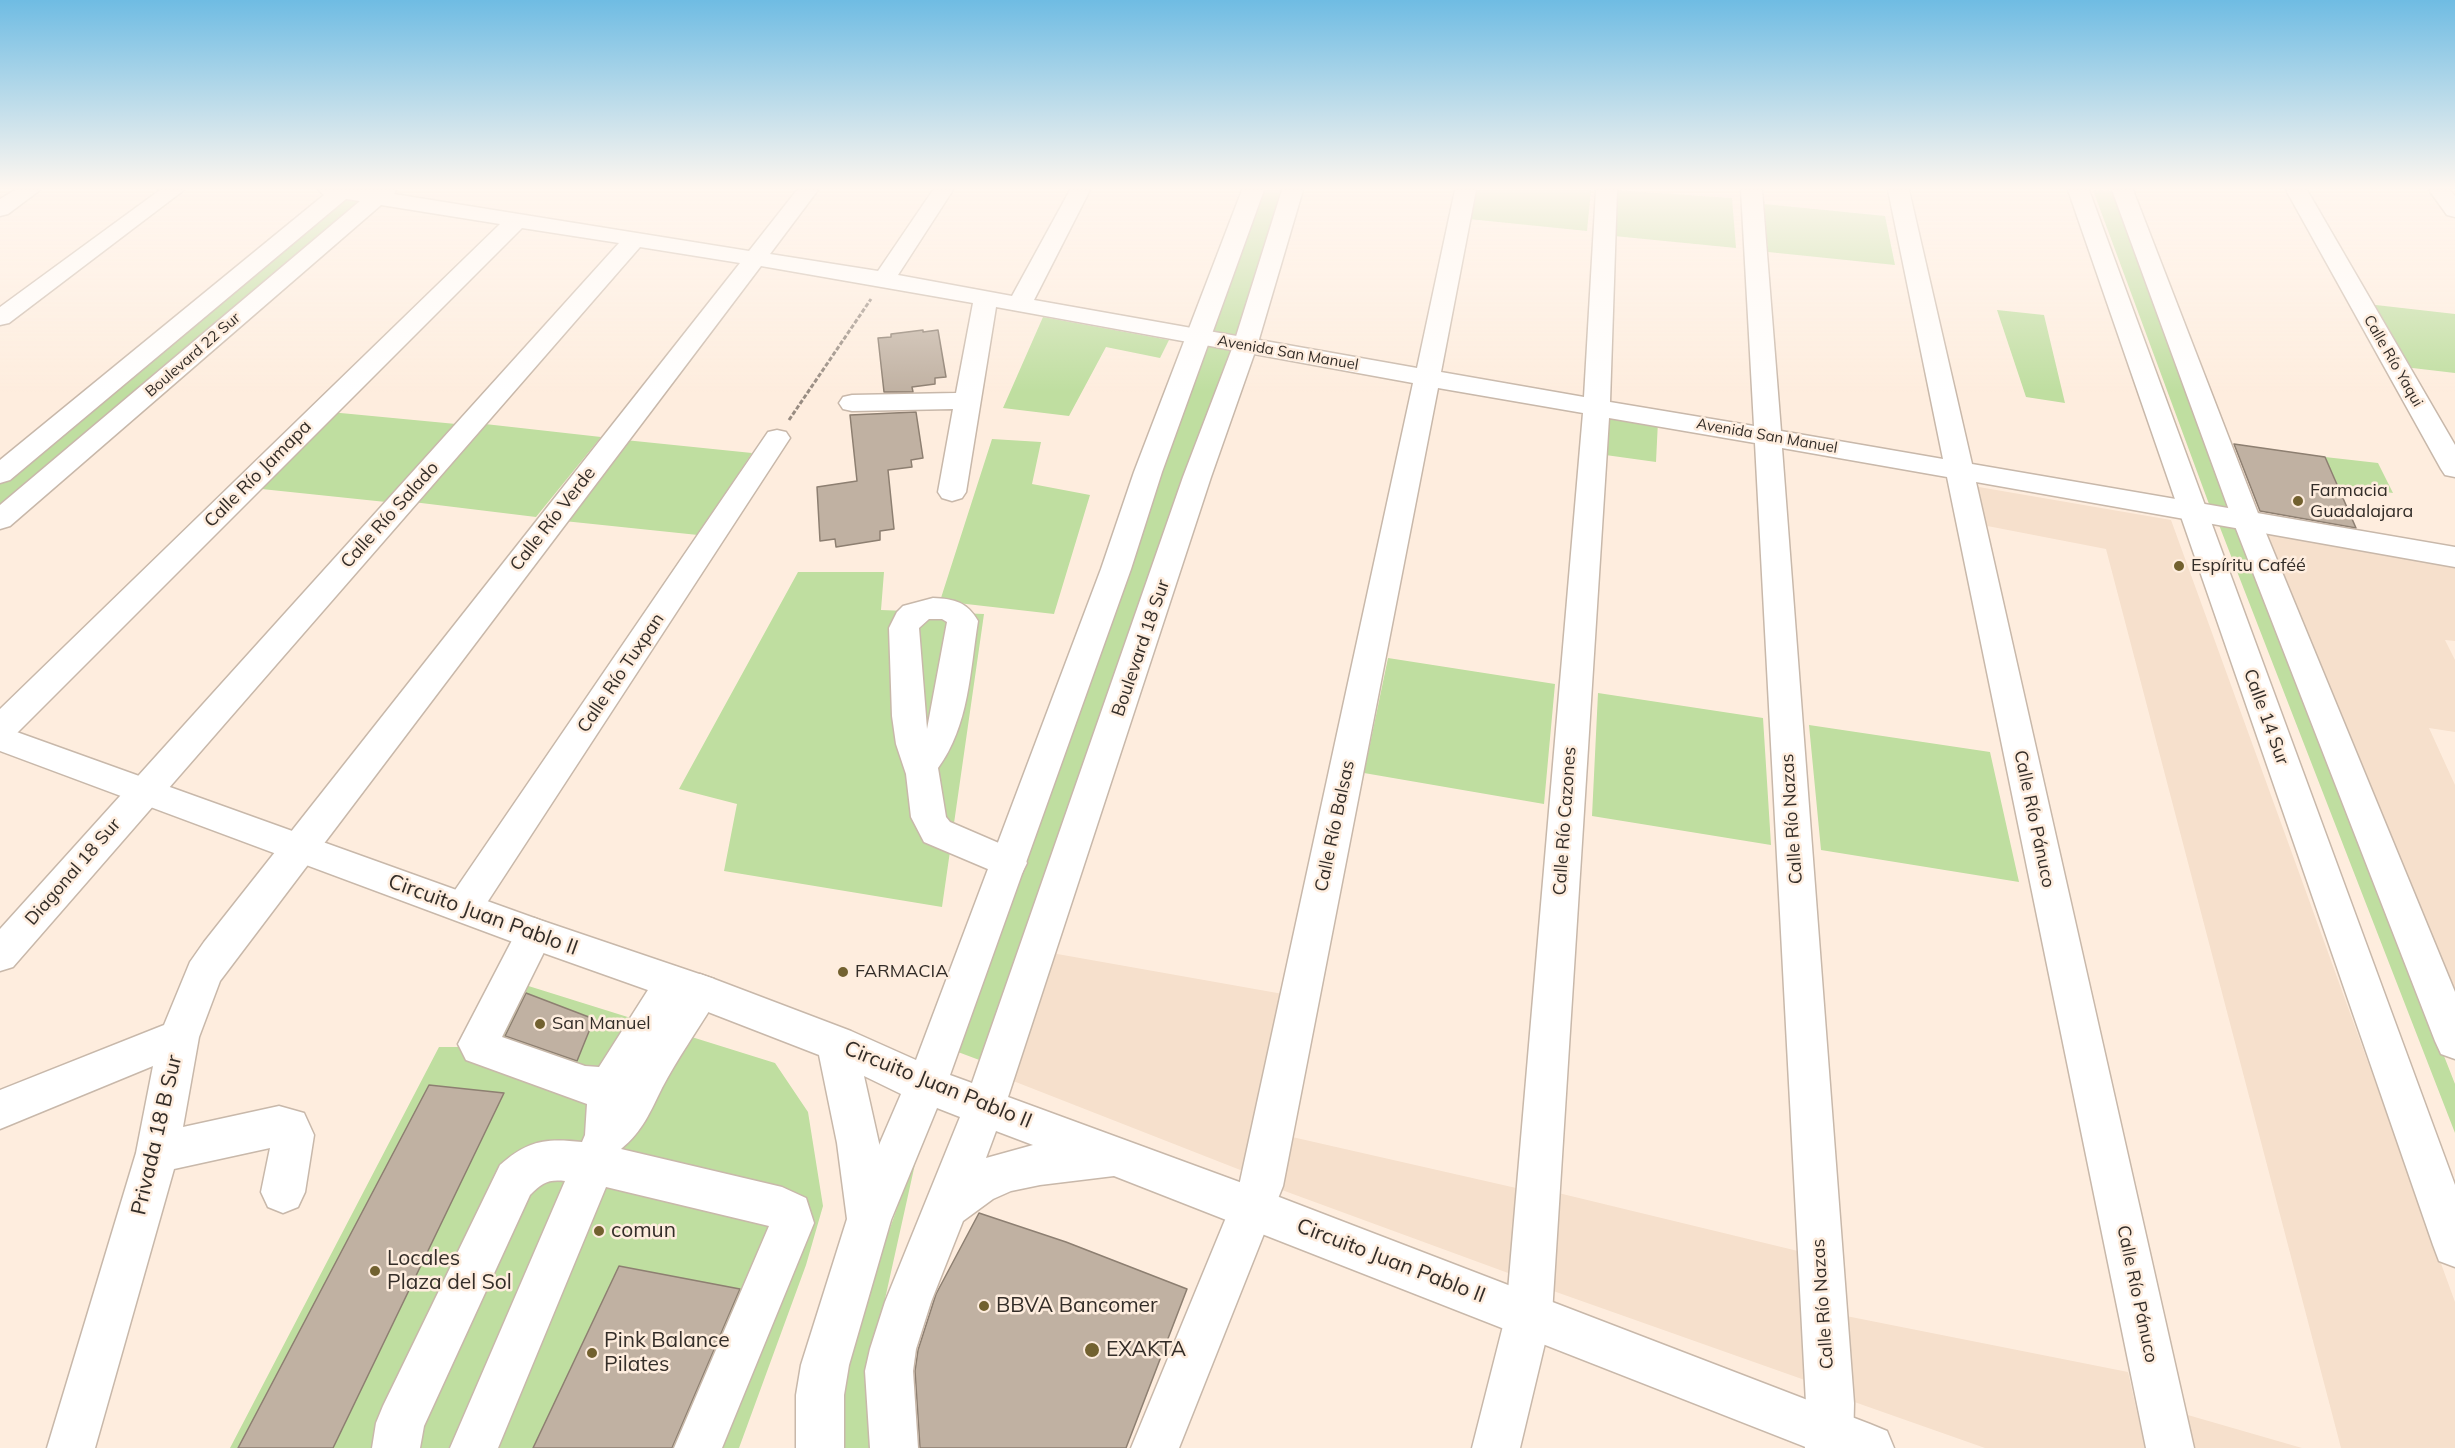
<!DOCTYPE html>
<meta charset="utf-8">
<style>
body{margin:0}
canvas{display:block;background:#feedde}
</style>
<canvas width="2455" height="1448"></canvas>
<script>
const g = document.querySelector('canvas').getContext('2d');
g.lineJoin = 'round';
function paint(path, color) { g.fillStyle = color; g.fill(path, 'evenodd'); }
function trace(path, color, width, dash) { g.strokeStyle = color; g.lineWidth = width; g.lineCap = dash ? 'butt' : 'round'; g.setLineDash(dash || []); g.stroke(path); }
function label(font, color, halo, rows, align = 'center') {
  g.font = font + ' Mulish,sans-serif'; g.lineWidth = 5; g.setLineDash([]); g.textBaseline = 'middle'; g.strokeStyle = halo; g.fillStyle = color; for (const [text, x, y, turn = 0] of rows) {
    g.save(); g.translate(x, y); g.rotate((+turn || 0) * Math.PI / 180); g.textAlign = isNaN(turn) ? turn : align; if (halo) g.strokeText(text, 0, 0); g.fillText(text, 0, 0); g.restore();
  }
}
paint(new Path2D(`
 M1973,486L2171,520L2455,1302V1448H2341L2106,549L1977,524Z
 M2264,531L2455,558V641L2445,640L2455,660V732L2429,728L2455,785V995Z
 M1046,952L1283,994L1248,1173L1003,1077Z
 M1279,1134L1525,1190L1519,1277L1271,1186Z
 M1546,1190L1802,1252L1816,1384L1542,1287Z
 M1836,1314L2128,1372L2145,1448H1985L1843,1398Z
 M2167,1409L2302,1448H2175Z`), '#f6e0cc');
paint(new Path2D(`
 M344,190H386L0,520V474Z
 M1253,190H1293L1245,346L998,1067L942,1046Z
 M1475,190H1591L1587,231L1469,219Z
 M1615,190L1732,198L1736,248L1614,236Z
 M2093,190L2112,191L2231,508L2209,504Z
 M1764,204L1885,216L1895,265L1768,252Z
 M2367,304L2455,314V373L2404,367Z
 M1997,310L2044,315L2065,403L2026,397Z
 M1043,317L1169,340L1160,358L1106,347L1069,416L1003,408Z
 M330,412L456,424L386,502L252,488Z
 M1596,412L1658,421L1656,462L1591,453Z
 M485,424L601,437L536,517L413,502Z
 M992,439L1041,442L1032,484L1090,495L1054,614L940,601Z
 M625,440L752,453L698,535L564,521Z
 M2325,457L2378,463L2393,493L2338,486Z
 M2219,525L2237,528L2455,1084V1133Z
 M798,572H884L881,610L984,614L942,907L724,871L737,804L679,789Z
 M1388,658L1555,684L1544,804L1364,773Z
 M1598,693L1763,718L1771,845L1592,816Z
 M1809,725L1990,752L2019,882L1821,850Z
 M506,979L775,1063L808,1112L823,1206L806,1265L739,1448H230L439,1047H464Z
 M919,1146L867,1380L874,1448H842L837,1378Z`), '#bfdea0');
const building = new Path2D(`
 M923,330V332L938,330L946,377L935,378V384L912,387L913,392H884L878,338L891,337V334Z
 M916,412L923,458L911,460L912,467L888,470L894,529L880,531V540L836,547L835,539L820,541L817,487L857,481L850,415Z
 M2234,444L2325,457L2356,528L2260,511Z
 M526,993L594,1019L577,1061L505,1036Z
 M429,1085L504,1093L333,1448H238Z
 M979,1213L1066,1242L1187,1289L1126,1448H920L915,1371L918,1350L936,1294Z
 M619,1266L740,1289L672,1448H533Z`);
paint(building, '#c0b1a2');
trace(building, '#8d7f71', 1.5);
const minor = new Path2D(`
 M15,190H40L8,214L0,216V199Z
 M160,190H184L9,323L0,325V307Z
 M318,190H396L394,194L749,251L797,190H818L770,254L878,271L933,190H953L898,275L1012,296L1070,190H1090L1034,300L1417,368L1455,190H1476L1441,372L1584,397L1596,190H1617L1610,402L1754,426L1741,190H1762L1781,431L1943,459L1888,190H1909L1972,464L2455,547V567L1976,482L2194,1448H2146L1947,477L1782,448L1854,1403L1853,1448H1805L1806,1403L1755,443L1609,418L1552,1314L1520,1448H1472L1506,1314L1583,413L1438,388L1283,1186L1179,1448H1131L1239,1186L1413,383L996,307L966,492L962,498L952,501L942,498L938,492L953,409L852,411L843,409L839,403L843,397L852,395L956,393L973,303L761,266L220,981L199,1037L183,1127L279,1106L304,1113L314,1135L305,1192L298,1207L283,1213L268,1207L261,1192L270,1148L174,1169L95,1448H47L136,1153L153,1066L0,1129V1090L164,1025L190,962L204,942L740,263L640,247L13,967L0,971V929L619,243L522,228L12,738L0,741V709L500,224L381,205L10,526L0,529V505L360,201L346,199L10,480L0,483V460L324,195Z
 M2286,190H2307L2455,445V477L2445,475L2441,469Z
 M2429,190H2450L2455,196V217L2447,215Z
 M777,430L786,432L790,438L477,918L464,922L451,918L445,907L451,896L768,432Z
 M933,598C955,599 967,602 978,621C970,671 969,726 938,768L946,817L950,822L1022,853L1027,863L1022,873L1009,878L924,842L911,817L906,774L896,744L892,716L889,628L897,612L903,606ZM929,619H942L947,622L927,729L919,628Z
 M534,918L547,923L553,934L502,1037L585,1066L599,1067L660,971L674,966L688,971L691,977L700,974L714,979L719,991L714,1003C697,1031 677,1059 662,1088C650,1112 643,1131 621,1149L782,1187L806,1198L814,1223L722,1448H674L769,1226L606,1187L498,1448H450L565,1181C548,1179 542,1183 530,1195L424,1426L420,1448H372L376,1423L383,1406L500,1165C528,1140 546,1138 582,1142L585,1135L587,1104L466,1060L458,1044L521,923Z`);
const major = new Path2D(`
 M1242,190H1264L1162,472L1131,569L950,1075L972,1083L1183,477L1233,346L1282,190H1303L1257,346L1211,477L1008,1097L1253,1187L1870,1424L1887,1431L1894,1448H1808L1114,1176L1040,1185L1011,1191L993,1199L963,1221L931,1302L916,1349L913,1371L918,1448H870L865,1371L870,1349L885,1302L960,1117L937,1108L891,1220L849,1365L844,1395V1448H796V1395L801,1365L847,1219L837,1143L819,1055L690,1005L521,945L0,751V726L540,920L714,979L851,1031L916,1060L1101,569L1134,472ZM864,1076L901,1094L879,1145V1143ZM996,1131L1033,1145L986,1158Z
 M2068,190H2089L2455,1185V1267L2439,1261L2433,1245Z
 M2112,190H2133L2261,521L2455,992V1059L2441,1054L2435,1041L2233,521Z`);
trace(minor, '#c8b8aa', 3);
trace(major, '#c8b8aa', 3);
trace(new Path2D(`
 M789,420L871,299`), '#988c82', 3, [4.5, 2]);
paint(minor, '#fff');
paint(major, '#fff');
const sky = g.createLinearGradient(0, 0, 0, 392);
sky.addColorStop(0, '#6fbce3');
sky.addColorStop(0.48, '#fff7f0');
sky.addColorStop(1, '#fff7f000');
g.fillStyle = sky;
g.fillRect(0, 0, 2455, 392);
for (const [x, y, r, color] of [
 [2298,501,6,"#72612f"],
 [2179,566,6,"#72612f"],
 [843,972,6,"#72612f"],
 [540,1024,6,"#72612f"],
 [599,1231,6,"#72612f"],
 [375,1271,6,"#72612f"],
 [984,1306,6,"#72612f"],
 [1092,1350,8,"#72612f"],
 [592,1353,6,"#72612f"]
]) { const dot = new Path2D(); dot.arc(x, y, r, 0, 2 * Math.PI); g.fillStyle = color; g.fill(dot); trace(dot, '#feedde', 2); }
label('15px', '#332d28', '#feedde', [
 ["Avenida San Manuel",1288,353,10],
 ["Boulevard 22 Sur",193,355,-41],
 ["Calle Río Yaqui",2393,361,60],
 ["Avenida San Manuel",1767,436,10]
]);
label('18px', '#332d28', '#feedde', [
 ["Calle Río Jamapa",258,474,-45],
 ["Calle Río Salado",390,515,-48],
 ["Calle Río Verde",553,519,-52],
 ["Boulevard 18 Sur",1141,648,-71],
 ["Calle Río Tuxpan",621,673,-56],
 ["Calle 14 Sur",2266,717,70],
 ["Calle Río Nazas",1792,819,-94],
 ["Calle Río Pánuco",2034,819,78],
 ["Calle Río Cazones",1565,821,-86],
 ["Calle Río Balsas",1335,826,-78],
 ["Diagonal 18 Sur",73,872,-49],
 ["Calle Río Pánuco",2137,1294,78],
 ["Calle Río Nazas",1823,1304,-94]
]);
label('18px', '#332d28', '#feedde', [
 ["Farmacia",2310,491],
 ["Guadalajara",2310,512],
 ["Espíritu Caféé",2191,566],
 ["FARMACIA",855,972],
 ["San Manuel",552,1024]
], 'left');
label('21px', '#332d28', '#feedde', [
 ["Circuito Juan Pablo II",483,915,20],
 ["Circuito Juan Pablo II",938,1085,22],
 ["Privada 18 B Sur",157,1135,-77],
 ["Circuito Juan Pablo II",1391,1261,21]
]);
label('21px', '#332d28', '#feedde', [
 ["comun",611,1231],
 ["Locales",387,1259],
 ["Plaza del Sol",387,1283],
 ["BBVA Bancomer",996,1306],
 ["Pink Balance",604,1341],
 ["Pilates",604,1365],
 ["EXAKTA",1106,1350]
], 'left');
</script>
